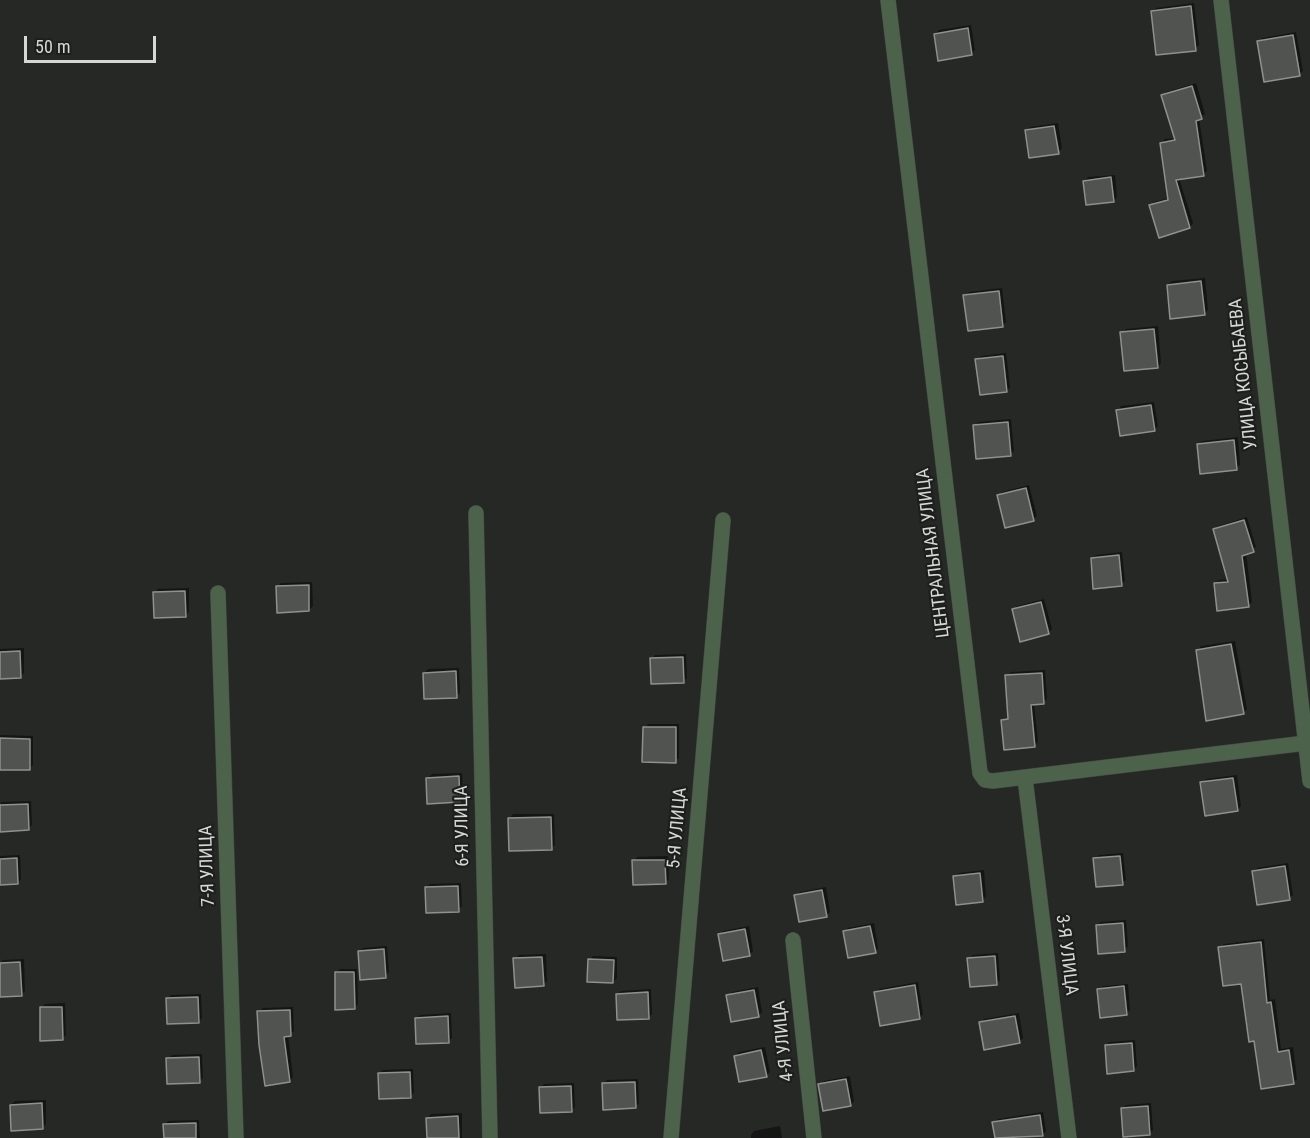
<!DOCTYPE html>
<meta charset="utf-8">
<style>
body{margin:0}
#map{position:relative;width:1310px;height:1138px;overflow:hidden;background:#262826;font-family:"Roboto Condensed",sans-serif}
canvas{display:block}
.scale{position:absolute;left:24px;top:36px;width:132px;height:27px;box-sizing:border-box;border:3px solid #d6d7d6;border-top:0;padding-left:8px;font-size:18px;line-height:21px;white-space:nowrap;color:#d6d7d6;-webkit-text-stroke:4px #1d1f1d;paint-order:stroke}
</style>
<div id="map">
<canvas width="1310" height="1138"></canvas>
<div class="scale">50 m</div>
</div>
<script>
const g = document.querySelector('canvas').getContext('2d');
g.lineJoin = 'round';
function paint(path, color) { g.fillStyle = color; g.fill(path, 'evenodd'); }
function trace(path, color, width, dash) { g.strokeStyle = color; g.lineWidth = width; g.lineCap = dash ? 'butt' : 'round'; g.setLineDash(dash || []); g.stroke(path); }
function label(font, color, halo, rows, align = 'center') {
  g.font = font + ' "Roboto Condensed",sans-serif'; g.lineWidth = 4.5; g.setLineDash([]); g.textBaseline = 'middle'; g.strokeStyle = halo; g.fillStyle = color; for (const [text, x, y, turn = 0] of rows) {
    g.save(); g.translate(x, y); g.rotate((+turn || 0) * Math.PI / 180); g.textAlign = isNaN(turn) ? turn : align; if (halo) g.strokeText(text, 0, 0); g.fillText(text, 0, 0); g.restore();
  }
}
paint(new Path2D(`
 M1194,3L1199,45L1195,49L1153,11L1156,8Z
 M971,25L975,50L971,54L935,34L939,30Z
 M1296,32L1303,71L1299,74L1259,42L1262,38Z
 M1196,83L1205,114L1199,118L1207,171L1203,175L1179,178L1193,223L1190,227L1151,206L1154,202L1169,198L1161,143L1165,139L1176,138L1163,96L1166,92Z
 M1058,123L1062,148L1058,152L1027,131L1030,127Z
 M1115,175L1117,197L1114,201L1085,181L1088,177Z
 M1205,278L1208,310L1204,314L1168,285L1172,281Z
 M1002,288L1006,322L1003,325L965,296L969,292Z
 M1158,326L1161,363L1158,367L1122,333L1126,329Z
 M1006,353L1010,387L1007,391L977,360L981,356Z
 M1154,402L1158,426L1154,430L1118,410L1121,406Z
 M1011,419L1014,451L1010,454L975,426L978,422Z
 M1238,437L1240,465L1237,468L1198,444L1202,441Z
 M1029,485L1037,516L1033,519L998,496L1002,492Z
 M1247,517L1256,547L1246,553L1252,602L1248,606L1215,584L1219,580L1229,579L1214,530L1218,526Z
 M1122,552L1125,581L1121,584L1092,558L1096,555Z
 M312,582L313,606L309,610L278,587L281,583Z
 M189,588V612L186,615L154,593L158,589Z
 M1044,599L1052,629L1048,633L1013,610L1017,606Z
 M1235,641L1247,709L1243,713L1198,650L1201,646Z
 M24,648V673L21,676L0,677V649Z
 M686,654L687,678L683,682L652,659L655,655Z
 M459,668L460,693L456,696L425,673L428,669Z
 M1045,670L1047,699L1043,702L1034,703L1038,742L1034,746L1003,721L1009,717L1007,676L1011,672Z
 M648,724H679V758L675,761L645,728Z
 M0,735L33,736V765L29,769L0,768Z
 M462,773L463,797L459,801L428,778L432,774Z
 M1237,775L1241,806L1238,810L1202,783L1206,779Z
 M31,801L32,825L28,829L0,830L1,802Z
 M513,814H554L555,845L551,848L510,818Z
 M1123,853L1126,880L1122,883L1095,859L1099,855Z
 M20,855L21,879L18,883L0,884V856Z
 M668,856L669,879L665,882L634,861L637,857Z
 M1288,863L1293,895L1289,898L1253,871L1257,868Z
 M984,870L986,897L982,901L955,876L959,873Z
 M461,883L462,906L458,910L427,887L430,884Z
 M826,887L830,912L826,916L796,896L800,892Z
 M1126,920L1128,946L1125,950L1097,925L1101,922Z
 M874,923L878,948L875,952L844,932L848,928Z
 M749,926L753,951L750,954L724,959L719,935L723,931Z
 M1264,939L1270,1000L1275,999L1281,1049L1293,1047L1297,1079L1294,1082L1256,1039L1242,982L1220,947L1224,944Z
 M387,946L389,972L385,976L359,952L363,948Z
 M998,953L1000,980L996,983L969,959L973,955Z
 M546,954L547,981L543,985L515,959L519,955Z
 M593,956L617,957V978L613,982L590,960Z
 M24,959L25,991L21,995L0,963L3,960Z
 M340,969H357L358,1004L355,1008L336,973Z
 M918,982L923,1014L920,1018L876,993L879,989Z
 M1128,984L1130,1010L1126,1014L1099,990L1103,986Z
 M758,987L762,1012L758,1016L728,996L732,992Z
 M651,989L652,1014L649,1017L617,995L621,991Z
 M201,994L202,1018L199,1022L167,999L171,995Z
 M65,1003L66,1035L62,1039L41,1008L45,1004Z
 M293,1007L294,1031L288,1035L293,1077L290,1081L259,1012L263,1008Z
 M451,1013L452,1038L448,1041L417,1018L420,1015Z
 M1019,1013L1023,1038L1019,1042L981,1023L984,1019Z
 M1135,1040L1137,1066L1134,1070L1106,1045L1110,1042Z
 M765,1047L770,1072L766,1076L735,1056L739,1052Z
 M202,1054L203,1078L199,1081L168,1059L172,1055Z
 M413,1069L414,1092L411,1096L379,1073L383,1070Z
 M850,1076L854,1101L851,1105L820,1085L824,1081Z
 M638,1079L639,1103L635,1107L603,1084L607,1080Z
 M574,1083L575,1107L571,1111L540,1088L544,1084Z
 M46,1100V1124L43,1128L11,1105L15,1101Z
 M1151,1103L1153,1130L1149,1133L1122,1109L1126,1105Z
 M1043,1112L1046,1131L1043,1135L1021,1138H996L994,1122L998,1119Z
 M462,1113V1138H428V1118L431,1114Z
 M199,1120L200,1138H165V1125L168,1121Z
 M780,1126L782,1138H751V1135L754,1131Z`), '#0007');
const building = new Path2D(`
 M1191,6L1196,51L1156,55L1151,11Z
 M968,28L972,55L938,61L934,34Z
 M1293,35L1300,76L1264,82L1257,41Z
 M1192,86L1202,119L1196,121L1204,176L1176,180L1190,228L1159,238L1149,205L1168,200L1160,143L1175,140L1161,95Z
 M1054,126L1059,154L1029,158L1025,130Z
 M1111,177L1114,202L1086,205L1083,181Z
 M1201,281L1205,315L1170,319L1167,285Z
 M999,291L1003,327L968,331L963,295Z
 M1154,329L1158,368L1124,371L1120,332Z
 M1003,356L1007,392L980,395L975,359Z
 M1151,405L1155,431L1120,436L1116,410Z
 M1008,422L1011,456L976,459L973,425Z
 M1234,440L1237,470L1200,474L1197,444Z
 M1026,488L1034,521L1005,528L997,495Z
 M1244,520L1254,552L1242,556L1249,607L1217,611L1214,583L1228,582L1213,529Z
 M1119,555L1122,586L1093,589L1091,558Z
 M309,585V611L277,613L276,586Z
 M185,591L186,617L154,618L153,592Z
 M1041,602L1049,634L1020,642L1012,609Z
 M1231,644L1244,714L1206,721L1196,650Z
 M20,651L21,678L0,679V652Z
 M683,657L684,683L651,684L650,658Z
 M456,671L457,698L424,699L423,673Z
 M1042,673L1044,704L1031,705L1035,747L1004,750L1001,720L1008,719L1005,675Z
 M643,727H676V763L642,762Z
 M0,738L30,739V770H0Z
 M459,776L460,802L427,804L426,778Z
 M1233,778L1238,811L1205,816L1200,782Z
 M28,804L29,830L0,832V805Z
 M551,817L552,850L509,851L508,818Z
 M1120,856L1123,885L1096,887L1093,858Z
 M17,858L18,884L0,885V859Z
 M632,860H665L666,884L633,885Z
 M1285,866L1290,900L1257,905L1252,871Z
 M980,873L983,902L956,905L953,876Z
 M458,886L459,912L426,913L425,887Z
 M822,890L827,917L799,922L794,895Z
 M1123,923L1125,952L1098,954L1096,925Z
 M870,926L876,953L848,958L843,931Z
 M745,929L750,956L723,961L718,934Z
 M1261,942L1267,1003L1271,1002L1278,1052L1289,1050L1294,1084L1261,1089L1254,1041L1249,1042L1241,984L1223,986L1218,947Z
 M384,949L386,978L360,980L358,951Z
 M995,956L997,985L970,987L967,958Z
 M542,957L544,986L515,988L513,958Z
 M588,959L614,960L613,983L587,982Z
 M20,962L22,996L0,997V963Z
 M335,972H354L355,1009L335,1010Z
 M915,985L920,1019L880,1026L874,992Z
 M1124,986L1127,1015L1100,1018L1097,989Z
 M754,990L759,1017L731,1022L726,995Z
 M648,992L649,1019L617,1020L616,994Z
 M198,997L199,1023L167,1024L166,998Z
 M40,1007H62L63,1040L40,1041Z
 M290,1010L291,1036L284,1037L290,1082L265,1086L259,1045L257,1011Z
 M448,1016L449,1043L416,1044L415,1018Z
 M1015,1016L1020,1043L984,1050L979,1022Z
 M1132,1043L1134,1071L1107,1074L1105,1045Z
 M761,1050L767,1077L739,1082L734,1056Z
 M199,1057L200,1083L167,1084L166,1058Z
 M410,1072L411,1098L379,1099L378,1073Z
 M846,1079L851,1106L823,1111L818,1084Z
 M635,1082L636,1108L603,1110L602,1083Z
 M571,1086L572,1112L540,1113L539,1087Z
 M42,1103L43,1129L11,1131L10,1105Z
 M1148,1106L1150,1135L1123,1137L1121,1108Z
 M1040,1115L1043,1136L995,1138L992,1122Z
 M458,1116L459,1138H427L426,1118Z
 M196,1123V1138H164L163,1124Z`);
paint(building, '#515350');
trace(building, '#8e918e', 1.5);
const street = new Path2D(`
 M888,0L980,773L985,780L993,781L1306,743
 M1221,0L1310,781
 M476,513L490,1138
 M218,593L236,1138
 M1025,778L1069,1138
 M793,940L814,1138
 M671,1138L723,520`);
trace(street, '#424442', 16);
trace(street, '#4c624a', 15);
label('18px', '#d6d7d6', '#1d1f1d', [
 ["УЛИЦА КОСЫБАЕВА",1244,374,-96],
 ["ЦЕНТРАЛЬНАЯ УЛИЦА",934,553,-97],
 ["6-Я УЛИЦА",463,826,-91],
 ["5-Я УЛИЦА",678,828,-85],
 ["7-Я УЛИЦА",208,866,-92],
 ["3-Я УЛИЦА",1066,955,83],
 ["4-Я УЛИЦА",784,1041,-96]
]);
</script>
